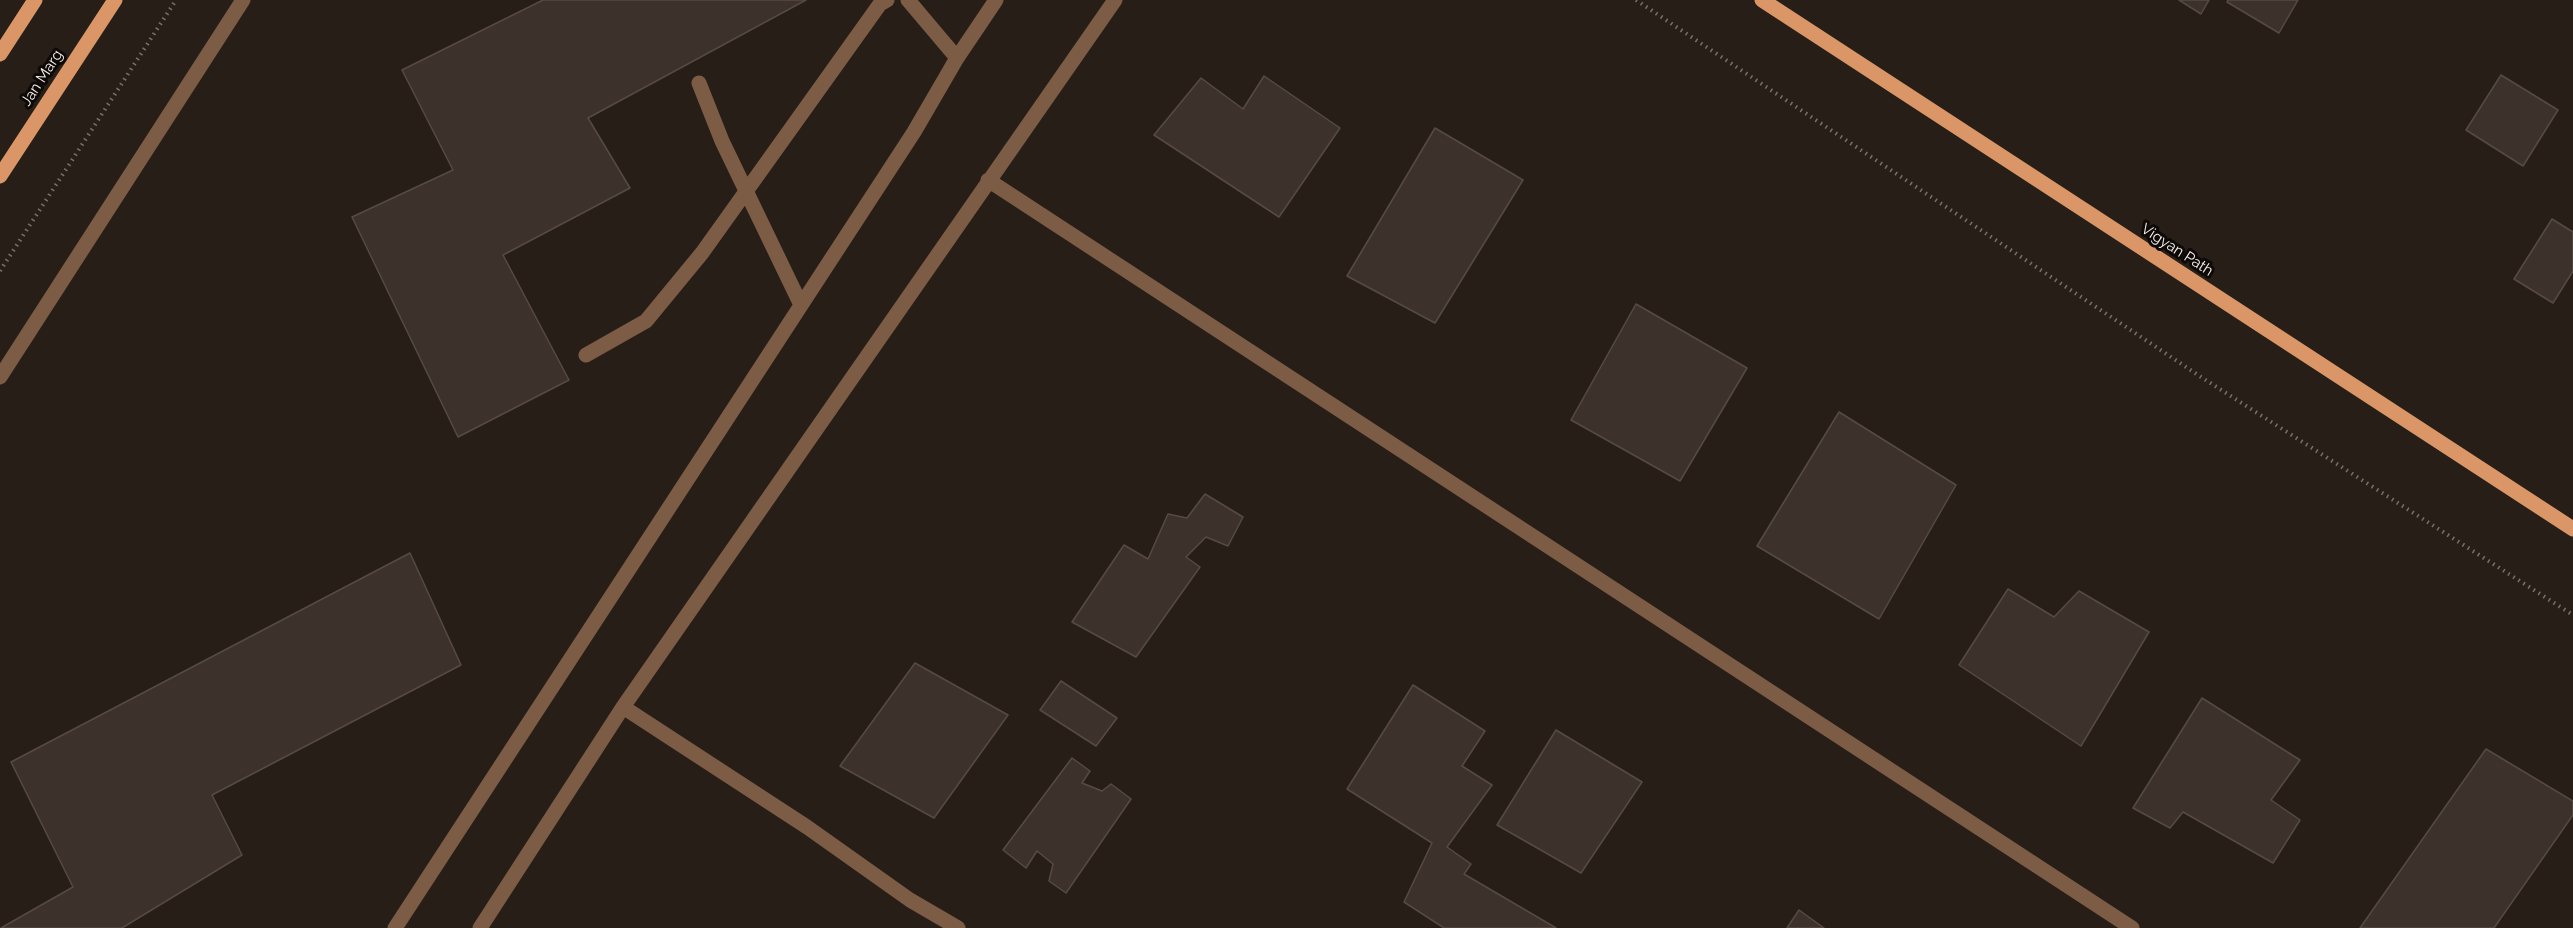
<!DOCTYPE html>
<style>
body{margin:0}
canvas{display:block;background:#281e18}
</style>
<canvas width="2573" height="928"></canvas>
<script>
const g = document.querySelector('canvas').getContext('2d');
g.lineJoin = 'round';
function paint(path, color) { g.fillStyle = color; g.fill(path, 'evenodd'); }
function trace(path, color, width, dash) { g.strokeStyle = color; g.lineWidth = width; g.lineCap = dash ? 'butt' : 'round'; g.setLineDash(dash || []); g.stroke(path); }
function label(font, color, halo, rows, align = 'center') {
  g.font = font + ' Raleway,sans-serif'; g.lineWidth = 6; g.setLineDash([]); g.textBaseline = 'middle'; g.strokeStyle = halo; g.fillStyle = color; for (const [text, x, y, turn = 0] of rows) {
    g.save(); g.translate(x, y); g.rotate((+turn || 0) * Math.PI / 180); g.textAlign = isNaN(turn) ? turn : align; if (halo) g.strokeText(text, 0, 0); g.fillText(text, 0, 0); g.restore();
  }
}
const building = new Path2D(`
 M543,0H806L588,118L630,188L503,255L569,380L458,437L352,217L453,170L402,70Z
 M2179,0H2209L2201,14Z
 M2228,0H2298L2279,33L2227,2Z
 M2501,75L2558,110L2523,166L2466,130Z
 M1264,76L1340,128L1279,217L1154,135L1201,78L1243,109Z
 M1435,128L1523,180L1435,323L1347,276Z
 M2552,219L2573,232V271L2553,303L2514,279Z
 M1636,304L1747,368L1680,481L1571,420Z
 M1839,412L1956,485L1879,619L1757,546Z
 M1205,494L1243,517L1228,546L1206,537L1186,557L1200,567L1136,657L1072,622L1124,545L1148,559L1168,514L1187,518Z
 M410,553L461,665L212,795L242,855L122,928H1L73,887L11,762Z
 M2008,589L2054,617L2079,591L2149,632L2081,746L1959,665Z
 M915,663L1008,715L934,818L840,766Z
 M1061,681L1117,718L1096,746L1040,710Z
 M1413,685L1485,731L1462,766L1492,785L1447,847L1471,864L1464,874L1556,928H1444L1404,902L1432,843L1347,789Z
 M2202,698L2300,760L2271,800L2300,820L2273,863L2183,812L2170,828L2133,808Z
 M1556,730L1642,782L1581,873L1497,825Z
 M2486,749L2573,801V815L2494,928H2360Z
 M1072,758L1090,771L1082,783L1102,791L1111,784L1131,799L1066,893L1049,881L1053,864L1037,851L1026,868L1003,850Z
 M1799,910L1824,928H1787Z`);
paint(building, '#3d322b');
trace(building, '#564b44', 1.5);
trace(new Path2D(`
 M1636,0L2201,377L2573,615
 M0,271L176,0`), '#78706a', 4, [1.5, 4.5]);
trace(new Path2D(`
 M908,0L957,58
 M699,83L722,141L801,305
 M988,180L2132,928
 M586,355L646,321L702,253L880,4L887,0
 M0,377L243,0
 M623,707L807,827L910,900L958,928
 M395,928L914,132L957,58L996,0
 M480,928L623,707L1115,0`), '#7d5c45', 15);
trace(new Path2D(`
 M1762,0L2573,529
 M0,54L35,0
 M0,176L115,0`), '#da9666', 15);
label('15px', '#f8f1ed', '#0d0907', [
 ["Jan Marg",42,78,-57],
 ["Vigyan Path",2177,250,33]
]);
</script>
